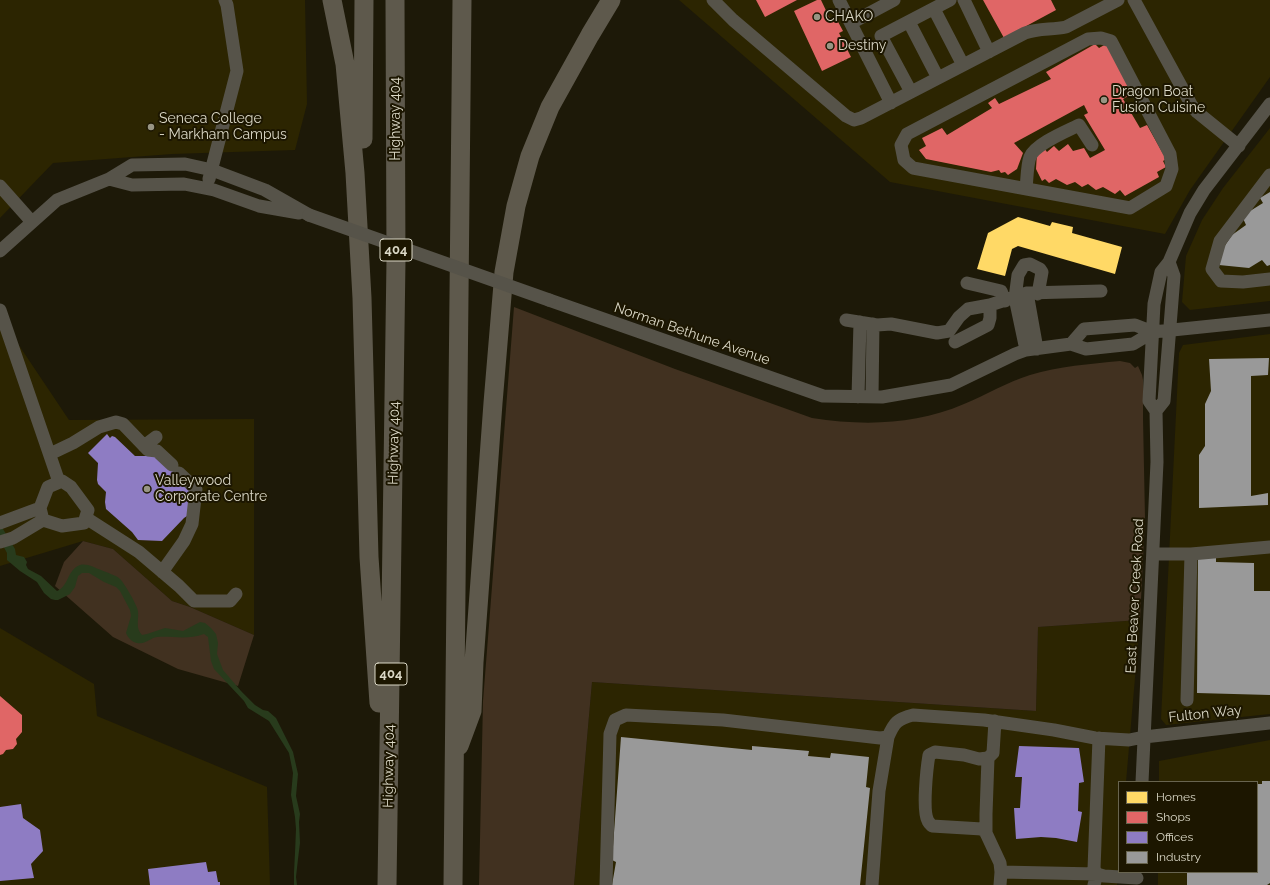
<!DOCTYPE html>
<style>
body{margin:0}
#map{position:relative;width:1270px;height:885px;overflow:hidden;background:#1d1908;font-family:Raleway,sans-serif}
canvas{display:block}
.legend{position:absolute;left:1118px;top:781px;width:140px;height:92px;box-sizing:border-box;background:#1c1600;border:1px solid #68644f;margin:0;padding:5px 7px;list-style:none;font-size:12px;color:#dbd8c6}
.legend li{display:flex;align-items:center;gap:8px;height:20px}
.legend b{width:20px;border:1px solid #68644f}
</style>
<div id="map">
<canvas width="1270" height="885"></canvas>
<ul class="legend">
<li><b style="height:11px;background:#ffd966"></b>Homes</li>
<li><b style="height:11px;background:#e06666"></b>Shops</li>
<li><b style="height:11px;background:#8e7cc3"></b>Offices</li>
<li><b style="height:11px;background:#999"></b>Industry</li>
</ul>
</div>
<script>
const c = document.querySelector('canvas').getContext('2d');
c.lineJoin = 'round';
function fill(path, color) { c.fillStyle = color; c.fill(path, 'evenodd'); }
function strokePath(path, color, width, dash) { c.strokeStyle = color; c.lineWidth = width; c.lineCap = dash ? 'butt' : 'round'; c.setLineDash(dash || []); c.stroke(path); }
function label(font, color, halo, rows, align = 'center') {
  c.font = font + ' Raleway,sans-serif'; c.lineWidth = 4; c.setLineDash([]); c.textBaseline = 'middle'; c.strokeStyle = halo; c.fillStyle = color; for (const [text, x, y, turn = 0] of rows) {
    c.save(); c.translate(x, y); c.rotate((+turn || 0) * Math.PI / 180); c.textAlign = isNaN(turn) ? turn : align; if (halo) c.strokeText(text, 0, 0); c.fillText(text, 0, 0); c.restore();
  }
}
fill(new Path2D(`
 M0,0H305L307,104L295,150L172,154L53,163L0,218Z
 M679,0H1270V77L1190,190L1165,234L890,182Z
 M1270,128V301L1190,310L1182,302L1186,256L1202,220L1223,188Z
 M0,317L69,420L254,419V635L190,607L172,601L113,549L83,541L0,566Z
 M1270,334V714L1166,725L1161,719L1179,353L1183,345Z
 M1140,620L1126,782H1119V865L1117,885H574L592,682L1036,711L1038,627Z
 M0,628L94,684L97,716L267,787L270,885H0Z
 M1270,740V885H1158V872H1257V782H1159V761Z`), '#2c2501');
fill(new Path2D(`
 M514,307L675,369L812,418C864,426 915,425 964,404C986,395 1007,382 1030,375C1059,366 1090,364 1120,361L1130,363L1135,368L1138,366L1142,375L1143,380V418L1145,518L1140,620L1038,627L1036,711L592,682L574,885H479L483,701Z
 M83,541L113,549L172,601L190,607L254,635L238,686L178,669L113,637L55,586L64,562Z`), '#413120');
fill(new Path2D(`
 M0,524L15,549L16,555L24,557L27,562L26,565L28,569L41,576L57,591C69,586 67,570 80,565C87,563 95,568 101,570C107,573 116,575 120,579C125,584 137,605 138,611C139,620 135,628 142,635L147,634L165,628L183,631L200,622L205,623L211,628L216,634L218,643L217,654L223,670L241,691L255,705L263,710L268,711L276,718L293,752L298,774L296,796L300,814L299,822L300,843L298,859L296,877L297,885H294V872L295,853L296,829L295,817L291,795L293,773L289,753L269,721L248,708L244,701L214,669L211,661L208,637L204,634C187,640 174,636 157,637C150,638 145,645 137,643C132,642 128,638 126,633L131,616L130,610L120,591L116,587L104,582L89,573H82L78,576L75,587L70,594L58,600H55L51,599L44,593L37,582L20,571L7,560V553L0,540Z`), '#283b1c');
fill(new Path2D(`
 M1018,217L1050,226L1052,222L1073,227L1072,233L1122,247L1115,274L1018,246L1012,249L1005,276L977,269L988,233Z`), '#ffd966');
fill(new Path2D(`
 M756,0H797L765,17Z
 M817,0H821L831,21L836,18L843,31L839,33L851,57L822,71L794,11Z
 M983,0H1051L1056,10L1004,38Z
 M1108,43L1132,94L1123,99L1140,128L1147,125L1166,159L1163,161L1166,167L1157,172L1159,177L1125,196L1120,190L1115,194L1103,187L1096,190L1088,184L1082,187L1075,182L1067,185L1056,179L1049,183L1045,179L1042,181L1036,169L1037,153L1044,148L1047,152L1054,146L1059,151L1068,144L1073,151L1084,148L1090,158L1105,150L1084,115L1088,113L1084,105L1014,143L1023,153L1017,169L1008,175L1005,172L1001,173L999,170L991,172L926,159L919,150L926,146L922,138L942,128L947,135L992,108L988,103L995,98L999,104L1051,79L1046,72L1095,44L1099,48Z
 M0,696L22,715V732L16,739L17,744L13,749L6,750L3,754L0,755Z`), '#e06666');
fill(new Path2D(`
 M107,434L110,438L112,436L115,437L135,456H159L191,486L190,514L184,518L162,541L138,540L132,532L106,509L105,502L106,492L98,484L97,480L98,463L88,453Z
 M1019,746L1079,748L1084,782L1079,783L1078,811L1082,812L1077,842L1056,838L1041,837L1016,839L1014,808H1020L1022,777H1015Z
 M21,804L23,818L40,830L43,851L31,864L34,878L0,881V807Z
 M206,862L208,872L216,871L218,882H220V885H150L148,869Z`), '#8e7cc3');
fill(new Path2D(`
 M1270,192V265L1267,266L1262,260L1249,268L1219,265L1222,250L1232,235L1246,225L1242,216L1263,203L1260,198Z
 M1269,358L1268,375L1251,376V496L1268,493V505L1199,508V455L1205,446V404L1211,391L1209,359Z
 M1198,558H1216V562L1254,563V591H1270V695L1197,693Z
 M621,737L752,750V746L809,751L808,756L830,758L831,753L869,757L866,787L870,788L860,885H612L616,862L612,860Z
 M1262,781H1270V883L1267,885H1187V872H1257V784H1262Z`), '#999');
strokePath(new Path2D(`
 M713,0L733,20L846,116L854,120L861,118L1025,33C1038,28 1052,30 1066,27L1118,0
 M839,0L891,103
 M964,0L989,52
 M1134,0L1192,106L1197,112L1239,146
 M934,9L963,65
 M909,22L938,78
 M851,23L894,0
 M1101,38L1111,41L1170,154L1172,169L1166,186L1130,208L913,168L904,160L901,145L907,134L1088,39Z
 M911,92L881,36L950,0
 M1270,175L1220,241L1212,269L1221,281L1243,282L1270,279
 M109,179L132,185L184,184L214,190L259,206L299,213
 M209,179L237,71L227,5L225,0
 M0,186L32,222
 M1026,189C1027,180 1027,165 1030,157C1035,144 1067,131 1079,125L1092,145
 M0,251L57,200L109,179L132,165L185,164L212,170L265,190L309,215
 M967,283L1001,291L1005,301
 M1027,293L1037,349
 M549,300L823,396L882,397L951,385L1015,354L1026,350L1071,344L1086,349L1133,344L1153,332
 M0,310L59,482
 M846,320L877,325L891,324L937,333L949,331L959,317L968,309L990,305L1027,293L1101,291
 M955,342L988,325L990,318V305
 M1071,344L1084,329L1135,325L1153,332L1270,320
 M1026,350L1015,298L1018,275L1024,265L1030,264L1040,269L1042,272L1038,294
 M858,397L860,322
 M872,397L873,324
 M1156,411L1164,401L1174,276L1169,262
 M144,446L156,437
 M50,454L73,443L99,427L116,422L123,424L148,450L157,451L172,465
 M86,518L139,552L179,586L194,601H230L236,594
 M0,523L40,508
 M0,542L13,538L43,520L62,526L84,523L88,510L71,487L62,481L48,487L40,508L43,520
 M1153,554H1191L1187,700
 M1191,554L1270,547
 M162,572L184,541L192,524L196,489L179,473
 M995,721L993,753L988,758L979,759L964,755L935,752L929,755C927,767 922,811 928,821C929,823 931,825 932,826L982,829L986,833L1000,863L1001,872L1000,885
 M1099,738L1094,869L1097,874L1104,876L1137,878
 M1142,782L1157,462L1156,411L1149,401L1154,304L1161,272L1169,262L1190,213L1204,190L1270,104
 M986,833V814L988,758
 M1001,872L1097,874L1094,885
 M606,885L610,734L615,720L626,715L723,720L880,738L888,737C894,723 897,719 913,715L984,720L1054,730L1095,738L1129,740L1144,737L1270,723
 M872,885L879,791L888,737`), '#565349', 13);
strokePath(new Path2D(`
 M332,0L345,64L355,173L362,298L369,557L379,703
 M363,139L364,0
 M459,746L472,711L474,662L493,403L504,272L516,206L530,156L550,107L590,35L611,0
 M387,885L396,260L395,0
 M453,885L462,0`), '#5e594c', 19);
strokePath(new Path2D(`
 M309,215L549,300`), '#565349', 13);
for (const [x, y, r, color] of [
 [817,17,4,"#989584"],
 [830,46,4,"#989584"],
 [1104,100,4,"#989584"],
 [151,127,4,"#989584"],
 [147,489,4,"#989584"]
]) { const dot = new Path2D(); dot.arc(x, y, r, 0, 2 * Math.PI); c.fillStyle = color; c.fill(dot); strokePath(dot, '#1c1600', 1.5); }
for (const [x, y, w] of [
 [396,250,32],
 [391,674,32]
]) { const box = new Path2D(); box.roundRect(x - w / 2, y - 11, w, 22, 3); c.fillStyle = '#1c1600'; c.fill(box); strokePath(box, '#dbd8c6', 1); }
label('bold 13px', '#dbd8c6', null, [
 ["404",396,250],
 ["404",391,674]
]);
label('14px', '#dbd8c6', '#1c1600', [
 ["CHAKO",825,17],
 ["Destiny",838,46],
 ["Dragon Boat",1112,92],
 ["Fusion Cuisine",1112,108],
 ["Seneca College",159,119],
 ["- Markham Campus",159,135],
 ["Valleywood",155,481],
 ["Corporate Centre",155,497]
], 'left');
label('14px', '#dbd8c6', '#1c1600', [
 ["Highway 404",396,119,-90],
 ["Norman Bethune Avenue",692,334,19],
 ["Highway 404",394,443,-89],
 ["East Beaver Creek Road",1135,596,-87],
 ["Fulton Way",1205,714,-6],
 ["Highway 404",389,766,-89]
]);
</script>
